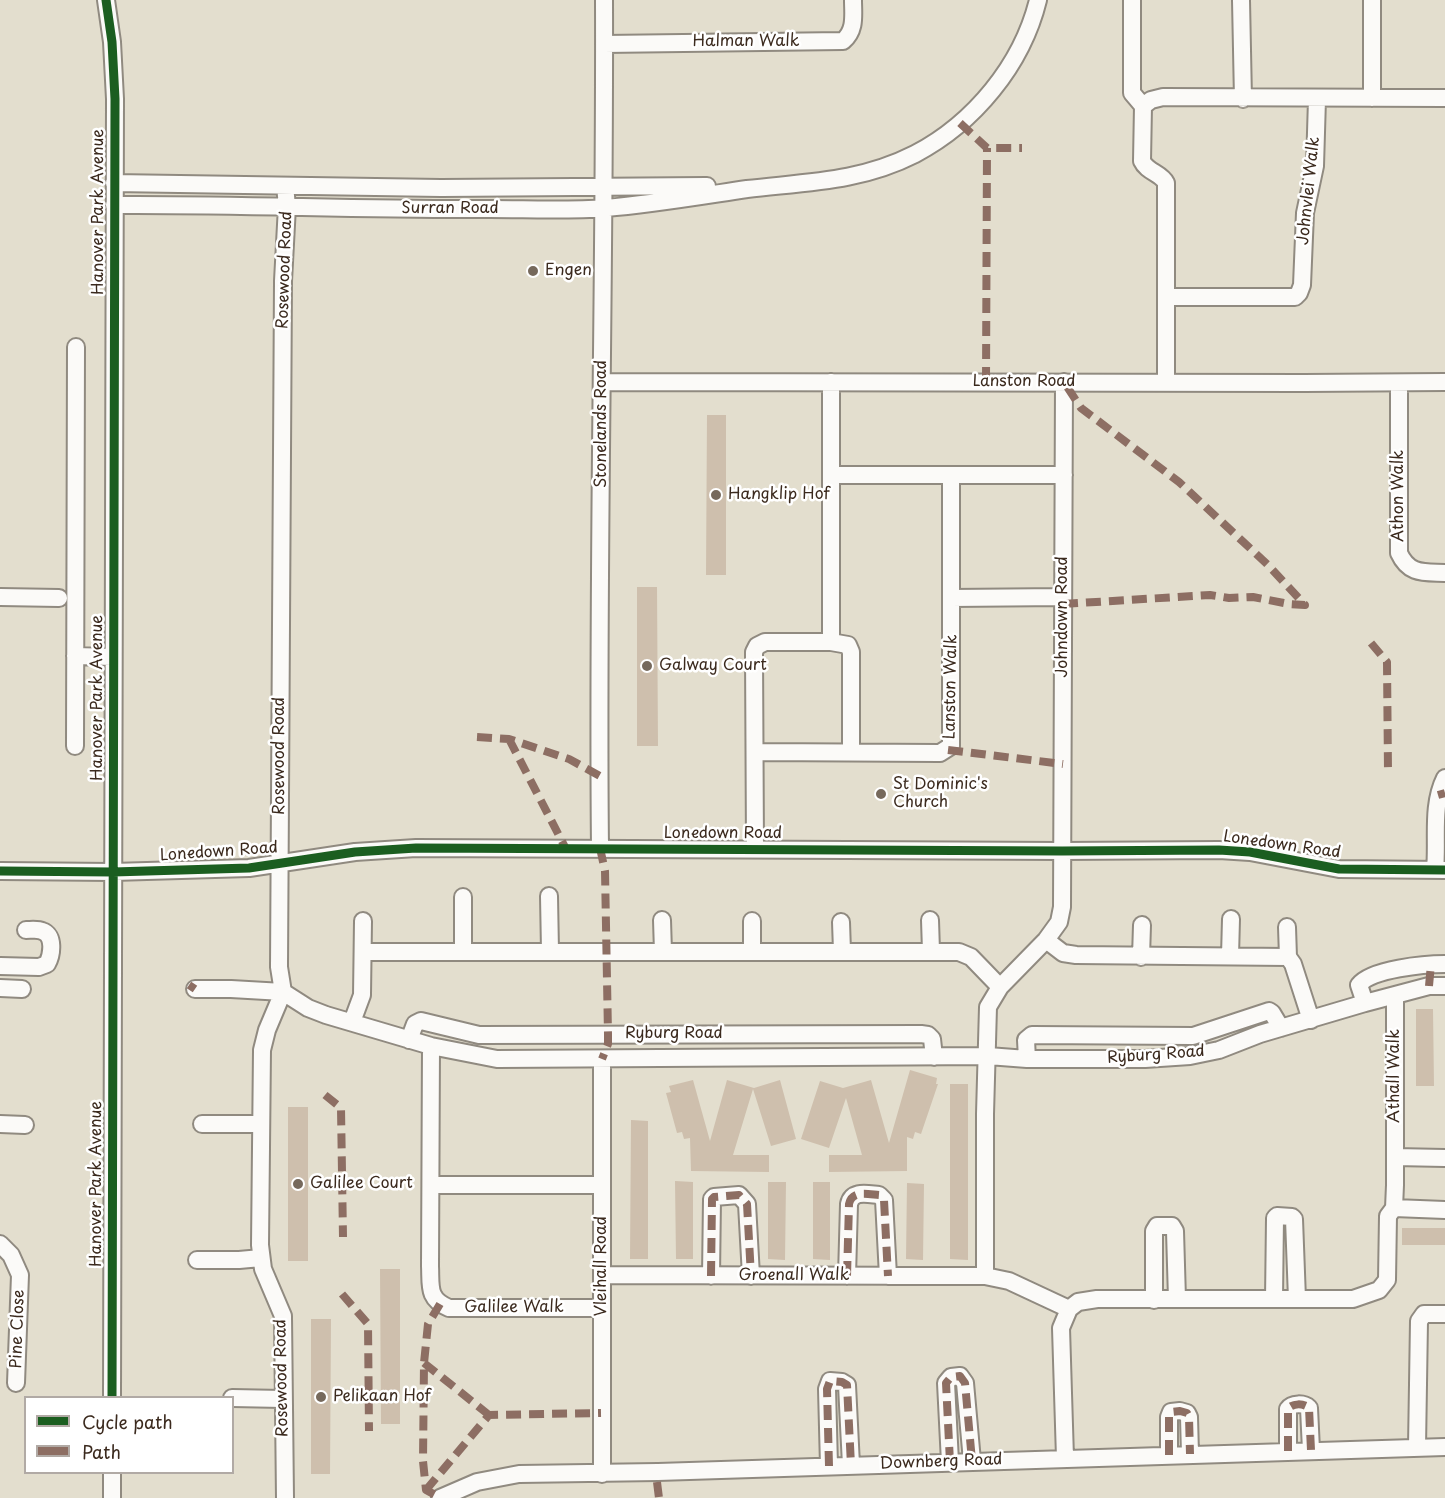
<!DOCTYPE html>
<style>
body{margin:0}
#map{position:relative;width:1445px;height:1498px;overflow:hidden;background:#e3dece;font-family:"Playpen Sans",sans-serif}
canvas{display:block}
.legend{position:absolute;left:24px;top:1396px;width:210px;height:78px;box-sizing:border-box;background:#fff;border:2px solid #b1aaa5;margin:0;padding:8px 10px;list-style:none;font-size:18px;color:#3b2a1e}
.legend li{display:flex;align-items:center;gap:12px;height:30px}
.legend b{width:30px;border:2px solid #b1aaa5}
</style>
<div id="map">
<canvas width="1445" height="1498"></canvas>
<ul class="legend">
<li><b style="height:8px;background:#1b5e20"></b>Cycle path</li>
<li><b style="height:8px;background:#8d6e63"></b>Path</li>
</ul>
</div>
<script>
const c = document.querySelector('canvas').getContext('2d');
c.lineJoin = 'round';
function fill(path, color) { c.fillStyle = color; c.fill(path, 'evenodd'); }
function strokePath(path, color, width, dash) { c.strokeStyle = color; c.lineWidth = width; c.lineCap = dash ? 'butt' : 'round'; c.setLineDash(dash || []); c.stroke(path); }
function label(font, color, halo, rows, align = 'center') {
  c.font = font + ' "Playpen Sans",sans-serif'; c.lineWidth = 5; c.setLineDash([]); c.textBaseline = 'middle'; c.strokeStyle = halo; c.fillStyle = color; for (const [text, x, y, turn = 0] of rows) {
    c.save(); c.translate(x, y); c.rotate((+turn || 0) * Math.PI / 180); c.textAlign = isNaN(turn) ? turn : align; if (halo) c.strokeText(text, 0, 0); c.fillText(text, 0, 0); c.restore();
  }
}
fill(new Path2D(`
 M707,415H726V575H706Z
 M637,587H657L658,746H637Z
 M1416,1009H1433L1434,1086H1416Z
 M910,1070L937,1078L936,1084H938L921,1134L915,1132L913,1139L907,1137V1171L829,1172V1155H862L846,1098L829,1148L801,1139L820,1081L843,1088L871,1080L889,1143Z
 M693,1080L710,1141L727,1080L754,1088L780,1080L796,1139L771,1146L753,1089L733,1155H769V1172L691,1171L690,1138L684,1139L682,1132L677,1133L666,1093L671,1092L669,1086Z
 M950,1084H968V1260L950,1259Z
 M288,1107H308V1261H288Z
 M631,1120L648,1121V1259H630Z
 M675,1181L693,1182V1259H676Z
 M768,1182H786L785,1260L768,1259Z
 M813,1182H830V1260L813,1259Z
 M907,1183L924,1184L923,1260L906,1259Z
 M1402,1228H1445V1245H1402Z
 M380,1269H400V1424H381Z
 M311,1319H331L330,1474H311Z`), '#cebfad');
const minor = new Path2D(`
 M106,0L112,42L115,99L112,1398
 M1132,0V93L1143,106L1151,100L1163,97L1445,98
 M1241,0L1243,99
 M604,44L843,41C856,30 853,15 853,0
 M1372,98V0
 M1143,106L1142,161C1147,172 1161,173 1166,183V383
 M114,183L441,188L707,186
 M114,205C239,204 365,210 490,209C528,209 568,211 606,208C653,204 700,196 747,189C807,182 860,182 915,154C974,123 1022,65 1038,0
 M1167,297H1295L1299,293L1302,285L1305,213L1315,166L1317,99
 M602,382L1304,383L1445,382
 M831,382V642
 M1399,383V553C1409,575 1424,572 1445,573
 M831,475H1064
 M0,597L59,598
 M951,598L1063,597
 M75,656L113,657
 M75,746L76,347
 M756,752L940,753L951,746V475
 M600,848C597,566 605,283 604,0
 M755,849L754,652L757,646L765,642H831L848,645L851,652V752
 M1435,870C1438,840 1431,806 1445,778
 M0,871L113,872L249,868L355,852L416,848L1062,851L1219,850L1250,852L1339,869L1445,870
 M549,896L550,951
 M463,897V952
 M662,920L663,952
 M930,920L931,951
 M752,921V951
 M841,922L842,951
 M1287,927L1288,957L1293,964L1311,1020
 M1046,940L1063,953L1076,955L1288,957
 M363,952H959L971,957L1000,987
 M1230,956L1231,919
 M1141,957L1142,925
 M0,966L39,967L47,964C52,955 55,935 42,931C38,929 31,930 26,930
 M0,988L22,989
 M195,989H231L283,992L308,1008L326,1015L431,1046L497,1059L988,1056L1027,1059H1145L1190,1056L1219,1050L1260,1034L1365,1003L1429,986H1445
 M1365,1003L1359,985C1371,969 1425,964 1445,964
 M352,1022L362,995L363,921
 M409,1040L415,1024L421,1021L479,1035L921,1034L928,1035L932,1039L934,1057
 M431,1046L430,1266C431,1286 427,1299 449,1308H602
 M1027,1059L1026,1040L1032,1035L1193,1036L1269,1011L1272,1013L1281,1028
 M0,1124L25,1125
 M202,1124H261
 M1395,1157L1445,1158
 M431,1185H602
 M1394,1208L1445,1210
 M0,1244L11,1255L20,1275L16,1383
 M197,1260H239L261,1258
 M602,1275L985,1276L1009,1281L1069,1309L1061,1328L1065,1458
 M711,1276L712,1199L714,1197L739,1195L747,1204L751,1276
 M847,1276L849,1204C852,1190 867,1194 879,1195L884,1200L888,1276
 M985,1276V1114L988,1007L1000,987L1046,940L1059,922L1062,907L1064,382
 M1274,1299L1275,1218L1277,1216L1292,1217L1294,1219L1297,1299
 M1154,1300V1231L1157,1226H1172L1175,1231L1177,1299
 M1069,1309L1078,1302L1097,1299H1353L1379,1290L1387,1280L1388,1216L1394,1208L1395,1185V995
 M232,1398L283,1399
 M1417,1447L1419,1321L1424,1314H1445
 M1288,1451V1409C1292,1403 1304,1403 1309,1408L1311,1450
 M1169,1455V1417L1171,1412L1180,1411L1187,1413L1189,1417L1190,1454
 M950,1462L946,1383L951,1377L960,1376L965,1383L972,1461
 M829,1466L827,1389L830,1381L842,1382L847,1385L851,1465
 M602,1474V1059
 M112,1498V1472
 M285,1498L283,1316L263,1269L260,1245L262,1050L267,1030L283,992L279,967L283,281L287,206L285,186
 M440,1498L477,1482L519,1474L658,1472L1445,1447`);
strokePath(minor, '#908a80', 20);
strokePath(minor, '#fbfaf8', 16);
strokePath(new Path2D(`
 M960,123L987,148H1022
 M986,382L987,148
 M1063,604L1210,595L1229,598L1253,597L1289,604L1305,605L1268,565L1179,482L1081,408L1064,382
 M1371,643L1387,662L1388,771
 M477,737L509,739L569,759L600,776
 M509,739L566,849
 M948,750L1063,764
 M1438,795L1445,793
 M600,848L605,871L608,1034V1044L602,1059
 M189,985L195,989
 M1429,986L1431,964
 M325,1095L341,1108L343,1237
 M711,1276L712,1199L714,1197L739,1195L747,1204L751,1276
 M847,1276L849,1204C852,1190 867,1194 879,1195L884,1200L888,1276
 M342,1294L368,1324L369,1431
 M440,1304L428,1324L424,1363L423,1461L426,1490L441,1498
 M424,1363L489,1415
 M1288,1451V1409C1292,1403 1304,1403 1309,1408L1311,1450
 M1169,1455V1417L1171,1412L1180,1411L1187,1413L1189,1417L1190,1454
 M950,1462L946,1383L951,1377L960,1376L965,1383L972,1461
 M829,1466L827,1389L830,1381L842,1382L847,1385L851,1465
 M657,1482L659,1498
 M426,1490L489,1415L601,1413`), '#8d6e63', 8, [15, 8]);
strokePath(new Path2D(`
 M106,0L112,42L115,99L112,1398
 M0,871L113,872L249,868L355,852L416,848L1062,851L1219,850L1250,852L1339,869L1445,870`), '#1b5e20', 9);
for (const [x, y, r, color] of [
 [533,271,6,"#76695c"],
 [716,495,6,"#76695c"],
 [647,666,6,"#76695c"],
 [881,794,6,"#76695c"],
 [298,1184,6,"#76695c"],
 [321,1397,6,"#76695c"]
]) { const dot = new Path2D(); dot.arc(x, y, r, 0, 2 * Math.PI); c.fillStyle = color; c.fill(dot); strokePath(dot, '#fff', 2); }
label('16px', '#3b2a1e', '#fff', [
 ["Halman Walk",746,42],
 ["Johnvlei Walk",1309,191,-84],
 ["Surran Road",450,209],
 ["Hanover Park Avenue",99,212,-90],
 ["Rosewood Road",285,270,-88],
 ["Lanston Road",1024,382],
 ["Stonelands Road",602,424,-90],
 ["Athon Walk",1399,496,-90],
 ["Johndown Road",1063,617,-90],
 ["Lanston Walk",951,687,-89],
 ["Hanover Park Avenue",98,698,-90],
 ["Rosewood Road",280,756,-90],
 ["Lonedown Road",723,834],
 ["Lonedown Road",1282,845,8],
 ["Lonedown Road",219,852,-4],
 ["Ryburg Road",674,1034],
 ["Ryburg Road",1156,1055,-4],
 ["Athall Walk",1395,1076,-90],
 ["Hanover Park Avenue",97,1184,-90],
 ["Vleihall Road",602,1266,-90],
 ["Groenall Walk",794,1276],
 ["Galilee Walk",514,1308],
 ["Pine Close",18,1329,-88],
 ["Rosewood Road",282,1378,-91],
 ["Downberg Road",941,1462,-2]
]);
label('16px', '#3b2a1e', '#fff', [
 ["Engen",545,271],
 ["Hangklip Hof",728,495],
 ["Galway Court",659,666],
 ["St Dominic's",893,785],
 ["Church",893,803],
 ["Galilee Court",310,1184],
 ["Pelikaan Hof",333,1397]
], 'left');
</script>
